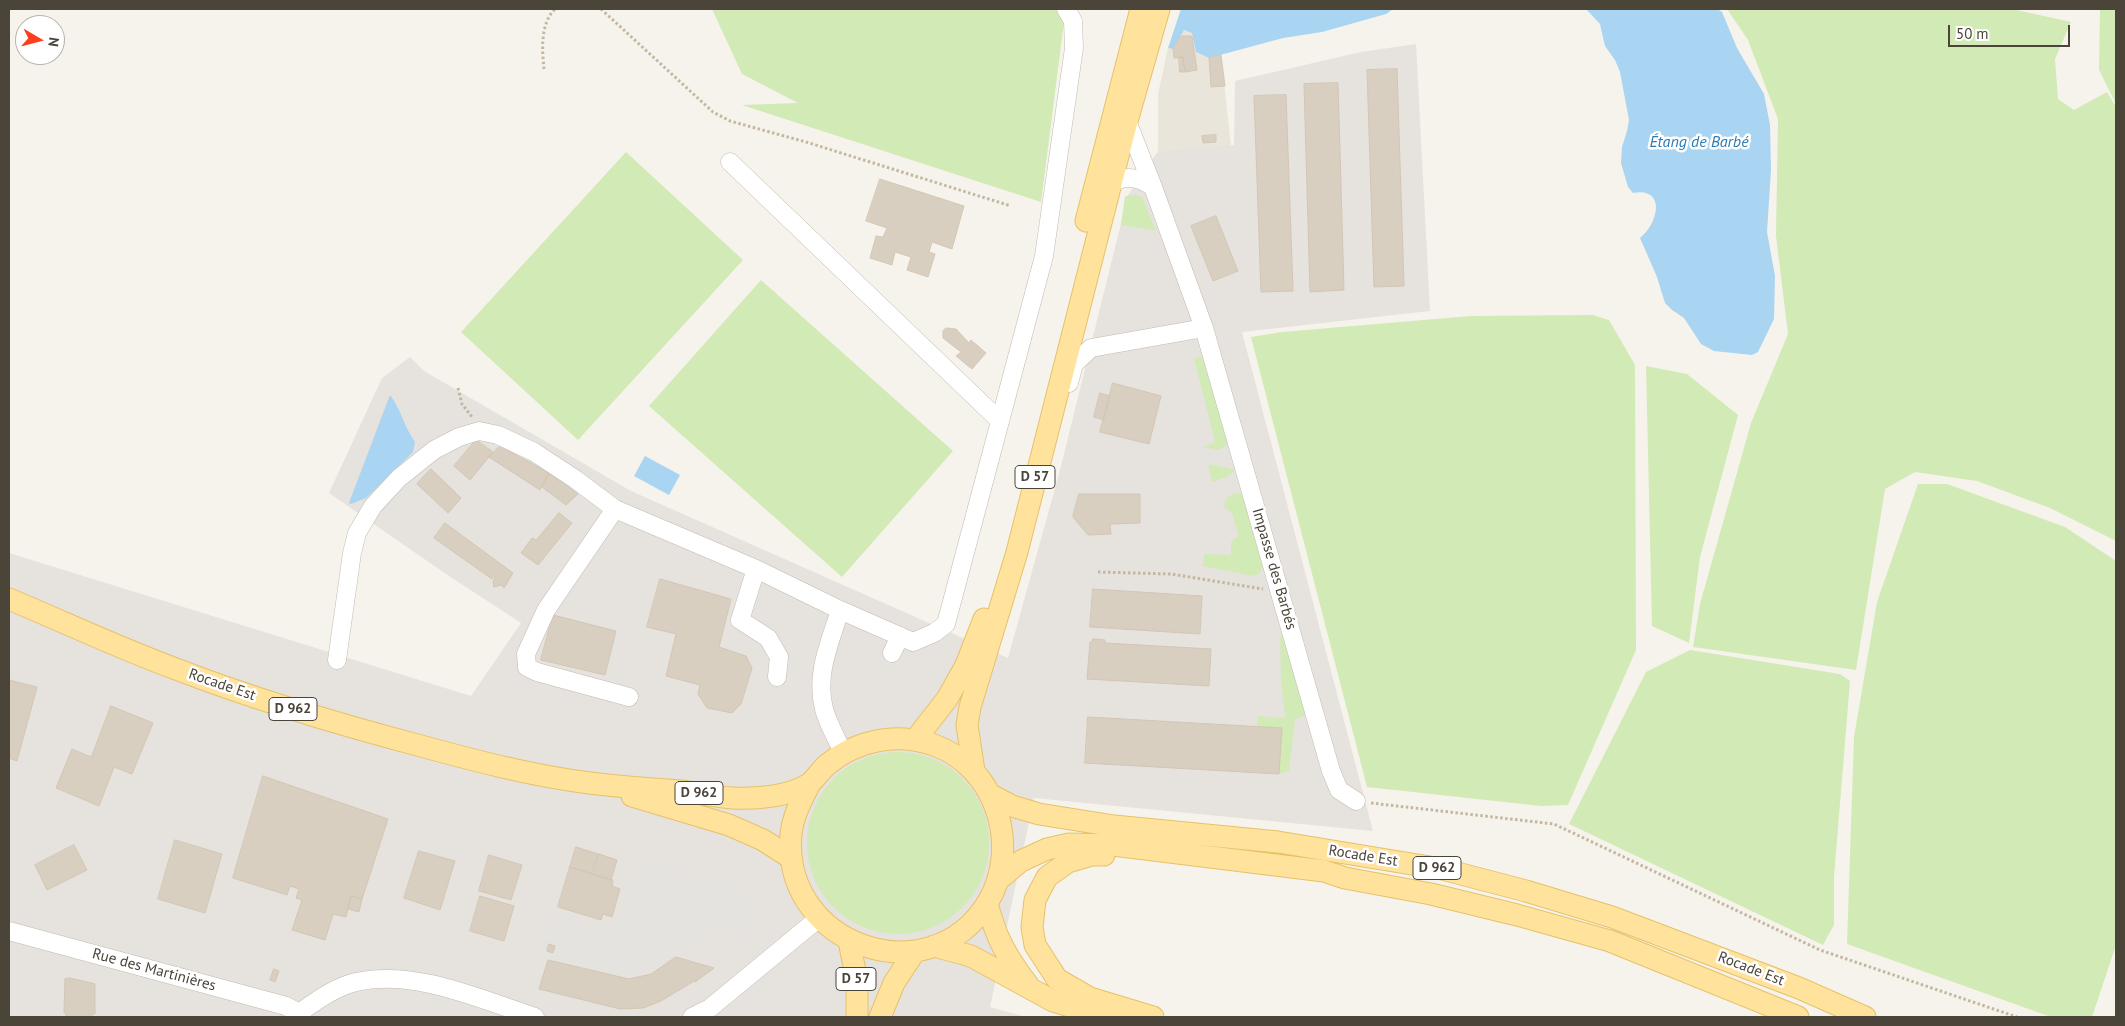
<!DOCTYPE html>
<meta charset="utf-8">
<style>
body{margin:0}
#map{position:relative;width:2125px;height:1026px;overflow:hidden;background:#f6f3ec;font-family:"PT Sans",sans-serif}
canvas{display:block}
.frame{position:absolute;inset:0;border:10px solid #4b4439;pointer-events:none}
.north{position:absolute;left:15px;top:15px;width:50px;height:50px;box-sizing:border-box;background:#fff;border:1px solid #b7b4b0;border-radius:50%;rotate:98deg;font-size:14px;font-weight:700;line-height:20px;text-align:center;color:#4b4439}
.north::after{content:'';display:block;margin:auto;width:18px;height:22px;background:#fc3f1d;clip-path:polygon(50% 0,100% 100%,50% 72%,0 100%)}
.scale{position:absolute;left:1948px;top:25px;width:122px;height:22px;box-sizing:border-box;border:2px solid #4b4439;border-top:0;padding-left:6px;font-size:15px;line-height:18px;white-space:nowrap;color:#4b4439;-webkit-text-stroke:4px #fff;paint-order:stroke}
</style>
<div id="map">
<canvas width="2125" height="1026"></canvas>
<div class="frame"></div>
<div class="north">N</div>
<div class="scale">50 m</div>
</div>
<script>
const c = document.querySelector('canvas').getContext('2d');
c.lineJoin = 'round';
function fill(path, color) { c.fillStyle = color; c.fill(path, 'evenodd'); }
function strokePath(path, color, width, dash) { c.strokeStyle = color; c.lineWidth = width; c.lineCap = dash ? 'butt' : 'round'; c.setLineDash(dash || []); c.stroke(path); }
function label(font, color, halo, rows, align = 'center') {
  c.font = font + ' "PT Sans",sans-serif'; c.lineWidth = 5; c.setLineDash([]); c.textBaseline = 'middle'; c.strokeStyle = halo; c.fillStyle = color; for (const [text, x, y, turn = 0] of rows) {
    c.save(); c.translate(x, y); c.rotate((+turn || 0) * Math.PI / 180); c.textAlign = isNaN(turn) ? turn : align; if (halo) c.strokeText(text, 0, 0); c.fillText(text, 0, 0); c.restore();
  }
}
fill(new Path2D(`
 M1184,30L1192,32L1196,52L1209,58L1221,55L1231,146L1158,151V94L1168,48L1173,49Z`), '#eae5da');
fill(new Path2D(`
 M1416,44L1430,311L1242,332L1373,831L1034,798L990,1007L1026,1017H9V553L471,696L521,623L446,574L329,493L382,378L410,357L424,371L631,491L1008,658L1059,474L1128,195L1158,151L1234,145L1235,81L1361,52Z`), '#e6e2dd');
fill(new Path2D(`
 M712,9H1056L1060,11L1064,22L1041,202L742,105L798,103L742,74Z
 M1727,9H2012L2071,22L2055,59L2058,99L2074,110L2107,92L2116,107V541L2050,508L1977,481L1915,472L1885,489L1856,670L1693,647L1700,604L1751,423L1788,334L1776,236L1778,119L1748,40Z
 M2100,9H2116V104L2099,70Z
 M626,152L743,260L578,440L461,332Z
 M1135,195L1142,197L1156,231L1121,225L1125,196Z
 M761,280L953,451L842,577L649,406Z
 M1593,315L1609,320L1635,365L1636,650L1568,805L1541,806L1367,787L1251,337L1282,332L1471,316Z
 M1204,356L1229,439L1225,446L1218,450L1203,447L1215,442L1194,358Z
 M1646,366L1687,374L1738,415L1700,557L1689,643L1652,626Z
 M1210,464L1235,470L1227,477L1212,482L1208,466Z
 M1918,484H1947L2065,527L2116,561V945L2092,1017H2051L1847,944L1854,737L1877,602Z
 M1237,493L1244,495L1263,566L1260,573L1254,576L1203,566L1204,554L1231,555V542L1238,536V533L1232,513L1224,507L1225,502L1229,496Z
 M1283,636L1287,639L1306,715L1295,719L1289,771L1279,774L1282,728L1257,727L1258,716L1285,718L1281,680L1280,638Z
 M1690,650L1840,674L1850,681L1834,877V925L1823,945L1569,824L1646,672Z
 M807 843a91 91 0 1 1 182 0a91 91 0 1 1-182 0Z`), '#d2eab5');
fill(new Path2D(`
 M639,863L753,897L744,935L715,926L671,958L654,968L640,973H618L601,970L542,955L554,916L616,934Z`), '#e5e3e0');
fill(new Path2D(`
 M1181,9H1393L1386,14L1322,32L1283,38L1209,58L1196,52L1192,33L1184,30L1173,49L1168,48Z
 M1586,9H1717L1722,12L1737,48L1764,94L1770,125L1771,170L1767,232L1775,276L1774,319L1758,352L1752,355L1714,351L1701,344L1684,318L1672,310L1665,303L1657,277L1640,238C1659,223 1666,187 1633,193L1628,187L1621,163L1622,147L1627,131L1629,120L1620,72L1615,60L1605,46L1600,24Z
 M390,395C401,409 404,427 415,442L413,452L366,498L351,504L349,503Z
 M645,456L680,475L669,495L634,476Z`), '#a9d4f2');
const building = new Path2D(`
 M1181,36H1192L1197,70L1185,72L1183,57L1174,58L1173,49Z
 M1221,55L1225,86L1211,87L1209,58Z
 M1179,57H1183L1185,72H1180Z
 M1397,69L1404,286L1374,287L1367,70Z
 M1338,83L1344,290L1310,292L1304,84Z
 M1286,95L1293,291L1261,292L1254,96Z
 M1216,135V142L1203,143L1202,136Z
 M880,179L964,206L952,249L932,242L929,252L935,254L928,277L907,270L911,257L895,252L892,265L870,258L876,236L883,237L887,228L866,221Z
 M1216,216L1238,271L1213,281L1191,226Z
 M946,328L956,329L969,343L971,340L986,353L972,369L956,356L961,352L943,338V331Z
 M1113,383L1161,396L1149,444L1100,432Z
 M1100,393L1110,396L1104,420L1094,417Z
 M476,440L493,452L470,480L454,466Z
 M500,446L549,473L540,490L489,457Z
 M431,469L461,498L448,513L417,484Z
 M549,473L578,494L566,505L542,487Z
 M1079,494H1140V523L1110,524L1111,534L1088,535L1073,517Z
 M559,513L572,523L538,565L521,553L532,538L536,540Z
 M445,523L513,573L504,588L501,585L494,587L493,582L495,577L493,576L492,579L434,538Z
 M660,579L731,599L719,647L746,656L752,668L741,704L732,713L707,708L698,694L700,685L666,676L676,634L647,627Z
 M1093,589L1202,596L1200,634L1090,627Z
 M553,615L616,631L605,675L541,660Z
 M1093,639L1105,640V643L1211,649L1209,686L1087,679L1090,642H1092Z
 M9,680L37,687L17,761L9,758Z
 M111,706L153,723L132,774L114,767L99,806L56,788L72,749L91,757Z
 M1088,717L1282,728L1279,774L1085,763Z
 M263,776L388,819L362,899L351,896L346,917L333,914L325,940L292,930L302,900L296,898L299,889L290,886L287,895L233,878Z
 M175,840L222,854L205,913L158,899Z
 M74,845L87,870L47,890L35,865Z
 M576,847L598,854L592,874L570,867Z
 M419,851L455,861L440,910L404,898Z
 M599,854L617,860L611,880L594,875Z
 M489,855L522,865L511,900L479,891Z
 M570,867L613,880L612,886L620,889L612,917L603,914L601,920L558,907Z
 M351,896L362,899L359,912L348,909Z
 M480,896L514,906L504,941L470,931Z
 M549,944L555,946L553,953L547,951Z
 M676,957L714,968L695,982L694,981L661,1001L643,1008L620,1009L539,989L548,960L629,979L651,974Z
 M274,969L279,971L275,982L270,980Z
 M70,978L95,984V1014H92V1017H66V1013H64L65,979Z`);
fill(building, '#d8cfc1');
strokePath(building, '#d3c7b4', 1);
const minor = new Path2D(`
 M1127,121L1153,187L1204,328L1331,771L1339,790L1356,801
 M730,162L1000,421
 M1103,187C1122,176 1135,174 1153,187
 M1069,383L1074,364L1091,348L1204,328
 M615,509L546,610L526,654L527,667L537,672L629,697
 M756,569L740,620L768,638L779,657L777,677
 M840,610C830,643 815,674 824,709C828,724 837,739 843,753
 M892,653L900,636
 M337,660L352,553L357,533L373,506L399,478L434,450L459,437L479,431L498,435L534,452L575,479L615,509L756,569L840,610L913,642L934,633L946,624L1044,256L1074,48L1073,21L1066,9
 M9,931L286,1006L299,1013
 M295,1017L299,1013C316,1001 335,987 356,982C415,969 479,999 535,1017
 M692,1017L710,1008L819,918`);
const major = new Path2D(`
 M1086,221L1141,9
 M9,599C64,622 119,648 176,669C256,700 338,724 421,746C476,761 533,776 590,783C620,787 650,789 681,791C698,793 716,797 733,798C755,799 787,797 807,785C815,781 820,770 828,764C858,740 897,732 934,745C996,767 1021,846 988,902C930,997 781,946 791,834C793,816 801,801 809,785
 M915,740L947,699L966,665L984,619
 M974,771L967,725L970,707L1017,552L1127,121L1159,9
 M991,795L1012,806L1039,814L1114,826L1278,842L1442,869L1526,891L1612,917L1799,988L1865,1017
 M632,796L729,825L763,840L791,858
 M1104,855H1092L1068,862L1047,877L1035,900L1032,927L1035,945L1057,979L1090,998L1153,1017
 M998,880L1021,861L1047,849L1069,844L1113,845L1324,871L1345,878L1431,894L1517,915L1610,941L1798,1017
 M987,903C996,938 1006,956 1028,985
 M849,941L857,981V1017
 M934,946L971,956L1053,1001L1106,1017
 M880,1017L894,983L915,951`);
strokePath(minor, '#c2bbae', 19);
strokePath(major, '#e6c16a', 23);
strokePath(new Path2D(`
 M601,9L713,112L730,121L806,142L1011,206
 M544,69C542,50 540,24 555,9
 M458,388L462,404L472,417
 M1098,572L1171,574L1263,589
 M1371,803L1554,824L1820,950L2017,1017`), '#c4b79f', 3, [2.5, 2.5]);
strokePath(minor, '#fff', 18);
strokePath(major, '#ffe39c', 21);
for (const [x, y, w] of [
 [1035,477,40],
 [293,709,48],
 [699,793,48],
 [1437,868,48],
 [856,979,40]
]) { const box = new Path2D(); box.roundRect(x - w / 2, y - 11.5, w, 23, 4); c.fillStyle = '#fff'; c.fill(box); strokePath(box, '#4b4439', 1); }
label('bold 14px', '#4b4439', null, [
 ["D 57",1035,477],
 ["D 962",293,709],
 ["D 962",699,793],
 ["D 962",1437,868],
 ["D 57",856,979]
]);
label('15px', '#4b4439', '#fff', [
 ["Impasse des Barbés",1274,569,74],
 ["Rocade Est",222,685,19],
 ["Rocade Est",1363,856,9],
 ["Rocade Est",1751,969,21],
 ["Rue des Martinières",154,970,15]
]);
label('italic 16px', '#2e7ab2', '#fff', [
 ["Étang de Barbé",1699,142]
]);
</script>
